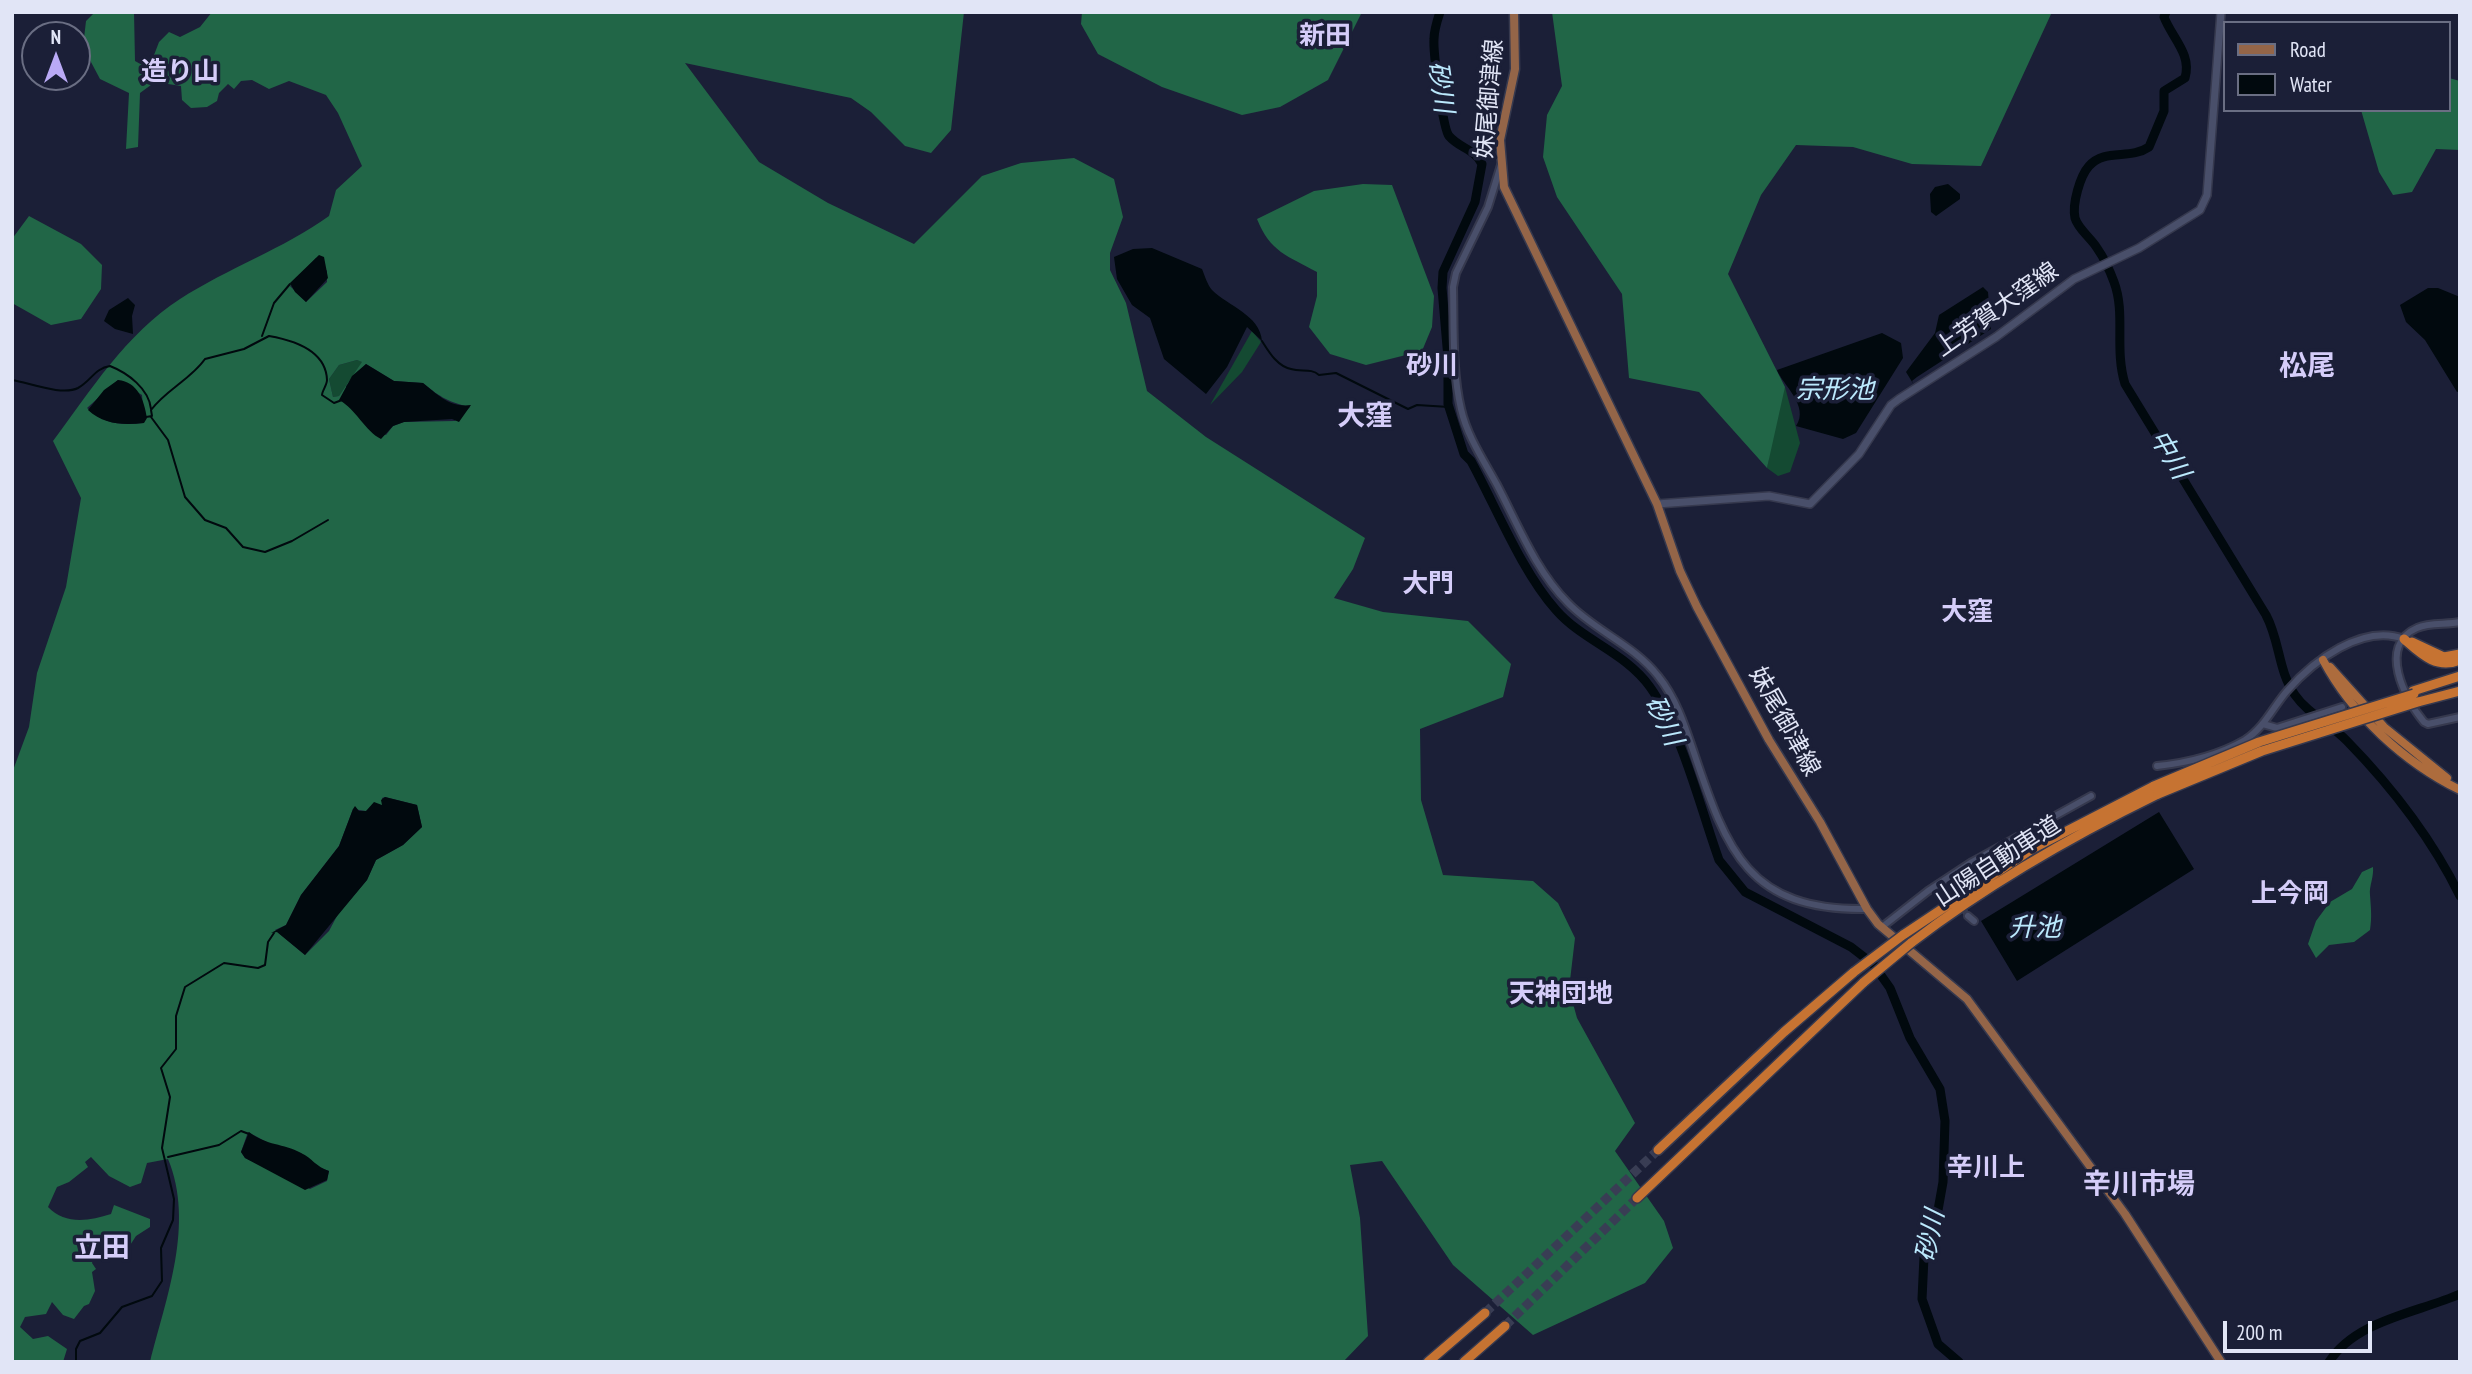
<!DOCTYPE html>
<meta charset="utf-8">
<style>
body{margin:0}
#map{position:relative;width:2472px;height:1374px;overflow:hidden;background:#1b1f37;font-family:"PT Sans Narrow",sans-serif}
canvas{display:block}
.frame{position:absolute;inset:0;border:14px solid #e1e5f6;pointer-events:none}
.legend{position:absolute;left:2223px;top:21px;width:228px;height:91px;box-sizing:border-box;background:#1b1f37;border:2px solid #6a6e83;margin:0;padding:9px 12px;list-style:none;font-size:21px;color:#e1e5f6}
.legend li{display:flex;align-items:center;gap:14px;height:35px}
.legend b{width:35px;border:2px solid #6a6e83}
.north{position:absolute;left:21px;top:21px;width:70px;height:70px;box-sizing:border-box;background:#1b1f37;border:2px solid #6a6e83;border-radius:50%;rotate:0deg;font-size:19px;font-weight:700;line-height:28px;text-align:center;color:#e1e5f6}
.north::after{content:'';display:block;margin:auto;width:24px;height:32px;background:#baaaf6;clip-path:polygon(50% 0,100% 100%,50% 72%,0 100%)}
.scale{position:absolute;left:2223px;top:1321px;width:149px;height:32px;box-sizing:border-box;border:4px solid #e1e5f6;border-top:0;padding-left:9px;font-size:21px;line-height:24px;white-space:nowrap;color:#e1e5f6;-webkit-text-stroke:5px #1b1f37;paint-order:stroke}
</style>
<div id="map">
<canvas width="2472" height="1374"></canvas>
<div class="frame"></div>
<ul class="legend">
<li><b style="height:9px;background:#946548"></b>Road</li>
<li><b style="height:19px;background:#01090e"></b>Water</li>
</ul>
<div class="north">N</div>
<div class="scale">200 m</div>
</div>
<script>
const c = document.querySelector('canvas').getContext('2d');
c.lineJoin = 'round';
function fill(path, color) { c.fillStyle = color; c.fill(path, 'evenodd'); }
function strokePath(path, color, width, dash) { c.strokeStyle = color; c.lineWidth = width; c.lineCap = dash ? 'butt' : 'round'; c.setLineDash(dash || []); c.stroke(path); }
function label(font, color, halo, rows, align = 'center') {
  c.font = font + ' "PT Sans Narrow","Noto Sans JP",sans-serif'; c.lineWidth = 7; c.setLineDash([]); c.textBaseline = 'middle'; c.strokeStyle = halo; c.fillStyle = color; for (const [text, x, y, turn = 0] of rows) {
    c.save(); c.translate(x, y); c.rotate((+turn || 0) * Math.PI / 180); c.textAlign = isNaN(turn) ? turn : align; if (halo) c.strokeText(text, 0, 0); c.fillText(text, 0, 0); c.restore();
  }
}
fill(new Path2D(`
 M1252,331L1261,342L1242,372L1210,405Z
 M357,360L363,362L339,396L333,397L329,379L339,365Z
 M1785,387L1800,443L1790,472L1778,476L1767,468L1769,458L1762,432Z`), '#144a32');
fill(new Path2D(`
 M95,12H134L135,61L144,66L151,63L159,42L169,32L180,37L200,27L212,12H964L951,130L931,153L905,146L871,112L851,98L685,63L759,162L828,203L914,244L982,176L1021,163L1074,158L1114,179L1123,217L1110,253V270L1126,303L1147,391L1206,437L1365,538L1353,569L1334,598L1383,612L1468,621L1511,664L1503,697L1420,729L1421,800L1443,875L1533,881L1558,903L1575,938L1569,989L1577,1018L1635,1123L1615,1151L1664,1221L1673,1248L1645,1283L1533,1335L1453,1265L1382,1161L1350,1165L1360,1218L1368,1336L1343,1362H150C166,1298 195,1224 168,1159L147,1163L141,1183L130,1187L109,1176L91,1157L85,1162L88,1167L69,1182L57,1187L48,1207C65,1225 89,1221 111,1214L114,1205L150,1219V1227L136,1236L125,1253L98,1240L92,1263L96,1269L92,1272L95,1291L89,1304L84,1306L74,1319L63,1315L52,1302L46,1314L25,1317L20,1327L33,1339L48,1336L67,1349L63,1362H12V773L29,727L37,673L66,587L81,498L53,441C91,390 126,334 180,299C228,268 283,249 329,216L336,190L362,166L338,113L326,95L289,81L269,89L252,80L241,81L234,89L228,84L219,93L217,101L207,107L191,108L182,100L181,86L155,82L140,93L138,147L126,149L129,93L100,79L83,47L86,21ZM316,258L327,271V282L306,302L290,286ZM357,360L362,362L339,396L333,397L329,379L339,365ZM366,364L394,381L423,383C441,398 449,402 470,407L455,421L404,422L393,426L386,435C364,428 349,409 346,386ZM118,380L142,395L144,423C120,425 106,425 87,408ZM385,797L417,805L422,827L403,845L376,860L367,880L338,914L329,931L305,955L275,930L286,925L301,895L339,846L353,809L366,811L382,805V798ZM248,1132L274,1146L301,1153L311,1164L329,1171L327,1181L310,1189L245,1158L241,1152Z
 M1082,12H1362L1328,80L1280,107L1242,115L1162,87L1098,54L1081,24Z
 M1552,12H2052L1981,166L1912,164L1853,147L1796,145L1761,195L1728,274L1785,387L1767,468L1699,392L1629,378L1622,294L1557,197L1543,157L1547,115L1562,86Z
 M2449,78L2460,81V150L2436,149L2412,192L2393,195L2379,172L2361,110H2449Z
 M1363,184L1392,185L1434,296L1432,327L1422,351L1366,365L1330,354L1309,327L1317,296V272C1288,256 1270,252 1257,219L1314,191Z
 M29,216L81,244L102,265L101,289L81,319L51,325L12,303V239Z
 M2373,867C2374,877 2369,886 2370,895C2371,909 2372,917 2370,930L2354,942L2329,945L2316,958L2308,944L2316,921L2330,902L2352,889L2362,872Z`), '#216647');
fill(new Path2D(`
 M1948,184L1960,194V199L1936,216L1931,212L1930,194L1935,187Z
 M1152,248L1202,269C1205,276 1207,284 1212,290C1228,306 1260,315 1262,341L1247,327L1227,367L1206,394L1164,359L1150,318L1132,305L1117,279L1114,257L1133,249Z
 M319,255L324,257L328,278L306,302L295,292L290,283Z
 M1983,287L1988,292L1991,329L1917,377L1912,381L1914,385L1906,372L1935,333L1939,315Z
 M2428,288H2438L2460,297V391L2457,392L2425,340L2406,322L2400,305Z
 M128,298L135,305L132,316L133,334L115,329L104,321L109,310Z
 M1882,333L1901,343L1903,358L1856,433L1843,439L1796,426C1810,406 1782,384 1777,370Z
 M366,364L394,381L423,383C438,395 450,408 471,405L459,422L452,419L404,422L393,426L381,439C365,431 356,409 339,400L352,376Z
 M118,380C138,382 144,400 147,418L144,423C124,425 104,425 88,410L104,390Z
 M385,797L417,805L422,827L403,845L376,860L367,880L305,955L277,932L271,933L286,925L301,895L339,846L353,809L355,806L359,811H366L374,802L382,805L381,800Z
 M2159,812L2194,869L2017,981L1981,921Z
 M249,1132C267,1146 283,1143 301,1153C312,1158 316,1167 329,1171L327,1180L305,1190L245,1158L241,1152Z`), '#01090e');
strokePath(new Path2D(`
 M262,336L274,303L290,284
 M1262,341C1269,352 1277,366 1291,369C1302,372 1311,368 1319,375L1336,373L1408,409L1417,405L1449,407
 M12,380C30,383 62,396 78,388C91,381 95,368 110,366C128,373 149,389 151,409
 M146,417L152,416L151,410C166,390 191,379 205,359L244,349L269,336C292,340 326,350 327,380C327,385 322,391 322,395L334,403L342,400
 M151,417L168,440L185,497L205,520L226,528L243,547L265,552L292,541L328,520
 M168,1157L219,1145L241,1131L249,1134
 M76,1362V1349L80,1341L100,1333L122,1307L152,1296L162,1281L161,1248L173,1220L174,1199L162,1148L170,1097L161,1068L176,1049V1016L185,987L224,963L258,968L265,965L268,942L274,933`), '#01090e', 2);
strokePath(new Path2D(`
 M1440,12C1437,21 1434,30 1434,39C1433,52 1443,129 1449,136C1459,148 1475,149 1482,164L1475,202L1443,272L1442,288L1448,358V404L1464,454L1471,461C1496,507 1522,572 1556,610C1583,641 1625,652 1650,687C1682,732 1700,807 1719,860L1745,892L1851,947L1873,964L1890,988L1910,1038L1940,1089L1945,1121L1943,1182L1935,1227L1924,1257L1922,1299L1938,1344L1959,1362
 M2166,12L2164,17C2172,38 2192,54 2185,78L2164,91V111L2149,147C2130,160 2105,148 2089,166C2080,176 2072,204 2075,218C2078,229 2091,238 2097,248C2104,258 2110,271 2114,282C2126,314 2114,348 2125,384L2266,615C2280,641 2278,671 2295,695C2308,714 2331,724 2347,741C2391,786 2432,839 2460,896
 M2329,1362C2356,1320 2417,1313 2460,1294`), '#01090e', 9);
strokePath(new Path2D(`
 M1948,888L1968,916`), '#393d54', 6, [6, 3]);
strokePath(new Path2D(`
 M1485,1313L1658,1150
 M1505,1326L1637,1198`), '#393d54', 9, [9, 4.5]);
const tertiary = new Path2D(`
 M1501,165L1488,207L1456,273L1453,287C1454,326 1452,371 1461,409C1467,436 1484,461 1497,485C1518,525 1536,571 1568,603C1595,631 1634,645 1658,676C1676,698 1685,726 1694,753C1727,851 1748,911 1867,909
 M2460,622C2446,625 2430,622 2417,628C2377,645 2405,700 2424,722L2428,724L2460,717
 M2263,724L2277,728L2342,707
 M2157,766C2186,763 2219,755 2245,740C2264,728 2273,707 2287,691C2313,661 2363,623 2404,639
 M1968,916L1974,921
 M1882,927L1928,891L1972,862L2091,796`);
const secondary = new Path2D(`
 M1657,504L1769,496L1810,504L1859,454L1891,405L1899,399L1996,337L2074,279L2139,248L2200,210L2207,195L2221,12`);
const primary = new Path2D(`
 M1514,12L1515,69L1500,140L1504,187L1657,504L1680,571L1697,607L1769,740L1820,822L1867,909L1878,924L1967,999L2125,1214L2221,1362`);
const trunk = new Path2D(`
 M2323,660C2352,715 2405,763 2460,790
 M2330,667L2384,727L2447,778`);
const motorway = new Path2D(`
 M2404,639C2420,653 2436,670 2460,660
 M2412,642L2444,657L2460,654
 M2413,691L2460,676
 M2418,702L2460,691
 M1903,935L2032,849L2154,786
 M1911,943C1988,884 2070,837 2158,794
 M1658,1150L1784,1032L1854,972
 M1637,1198L1864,982
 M1428,1362L1485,1313
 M1464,1362L1505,1326`);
strokePath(tertiary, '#36394e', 10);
strokePath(secondary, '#36394e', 10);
strokePath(primary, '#36394e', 11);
strokePath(trunk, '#36394e', 11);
strokePath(motorway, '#36394e', 12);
strokePath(tertiary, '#494f6a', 6);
strokePath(secondary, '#494f6a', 7);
strokePath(primary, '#946548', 8);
strokePath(trunk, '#ad6c3d', 8);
strokePath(motorway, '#c67332', 9);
const motorwayBridge = new Path2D(`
 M2154,786L2259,742L2414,694
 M2158,794L2262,751L2418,702
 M1854,972L1903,935
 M1864,982L1911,943`);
strokePath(motorwayBridge, '#36394e', 12, []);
strokePath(motorwayBridge, '#c67332', 9);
label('24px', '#e1e5f6', '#1b1f37', [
 ["妹尾御津線",1490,99,-85],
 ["上芳賀大窪線",1997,310,-35],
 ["妹尾御津線",1784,722,61],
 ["山陽自動車道",1998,862,-33]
]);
label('bold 26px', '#d5cdf9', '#1b1f37', [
 ["新田",1325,37],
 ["造り山",180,73],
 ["砂川",1432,367],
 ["大門",1428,585],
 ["大窪",1967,613],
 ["上今岡",2290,895],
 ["天神団地",1561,995],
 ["辛川上",1986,1169]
]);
label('italic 26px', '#bbe9fd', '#1b1f37', [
 ["砂川",1440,87,82],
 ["宗形池",1835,391],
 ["中川",2169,455,59],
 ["砂川",1663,721,64],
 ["升池",2035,929],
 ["砂川",1931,1236,-78]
]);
label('bold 28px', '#d5cdf9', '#1b1f37', [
 ["松尾",2307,367],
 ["大窪",1365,417],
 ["辛川市場",2139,1185],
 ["立田",102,1249]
]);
</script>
